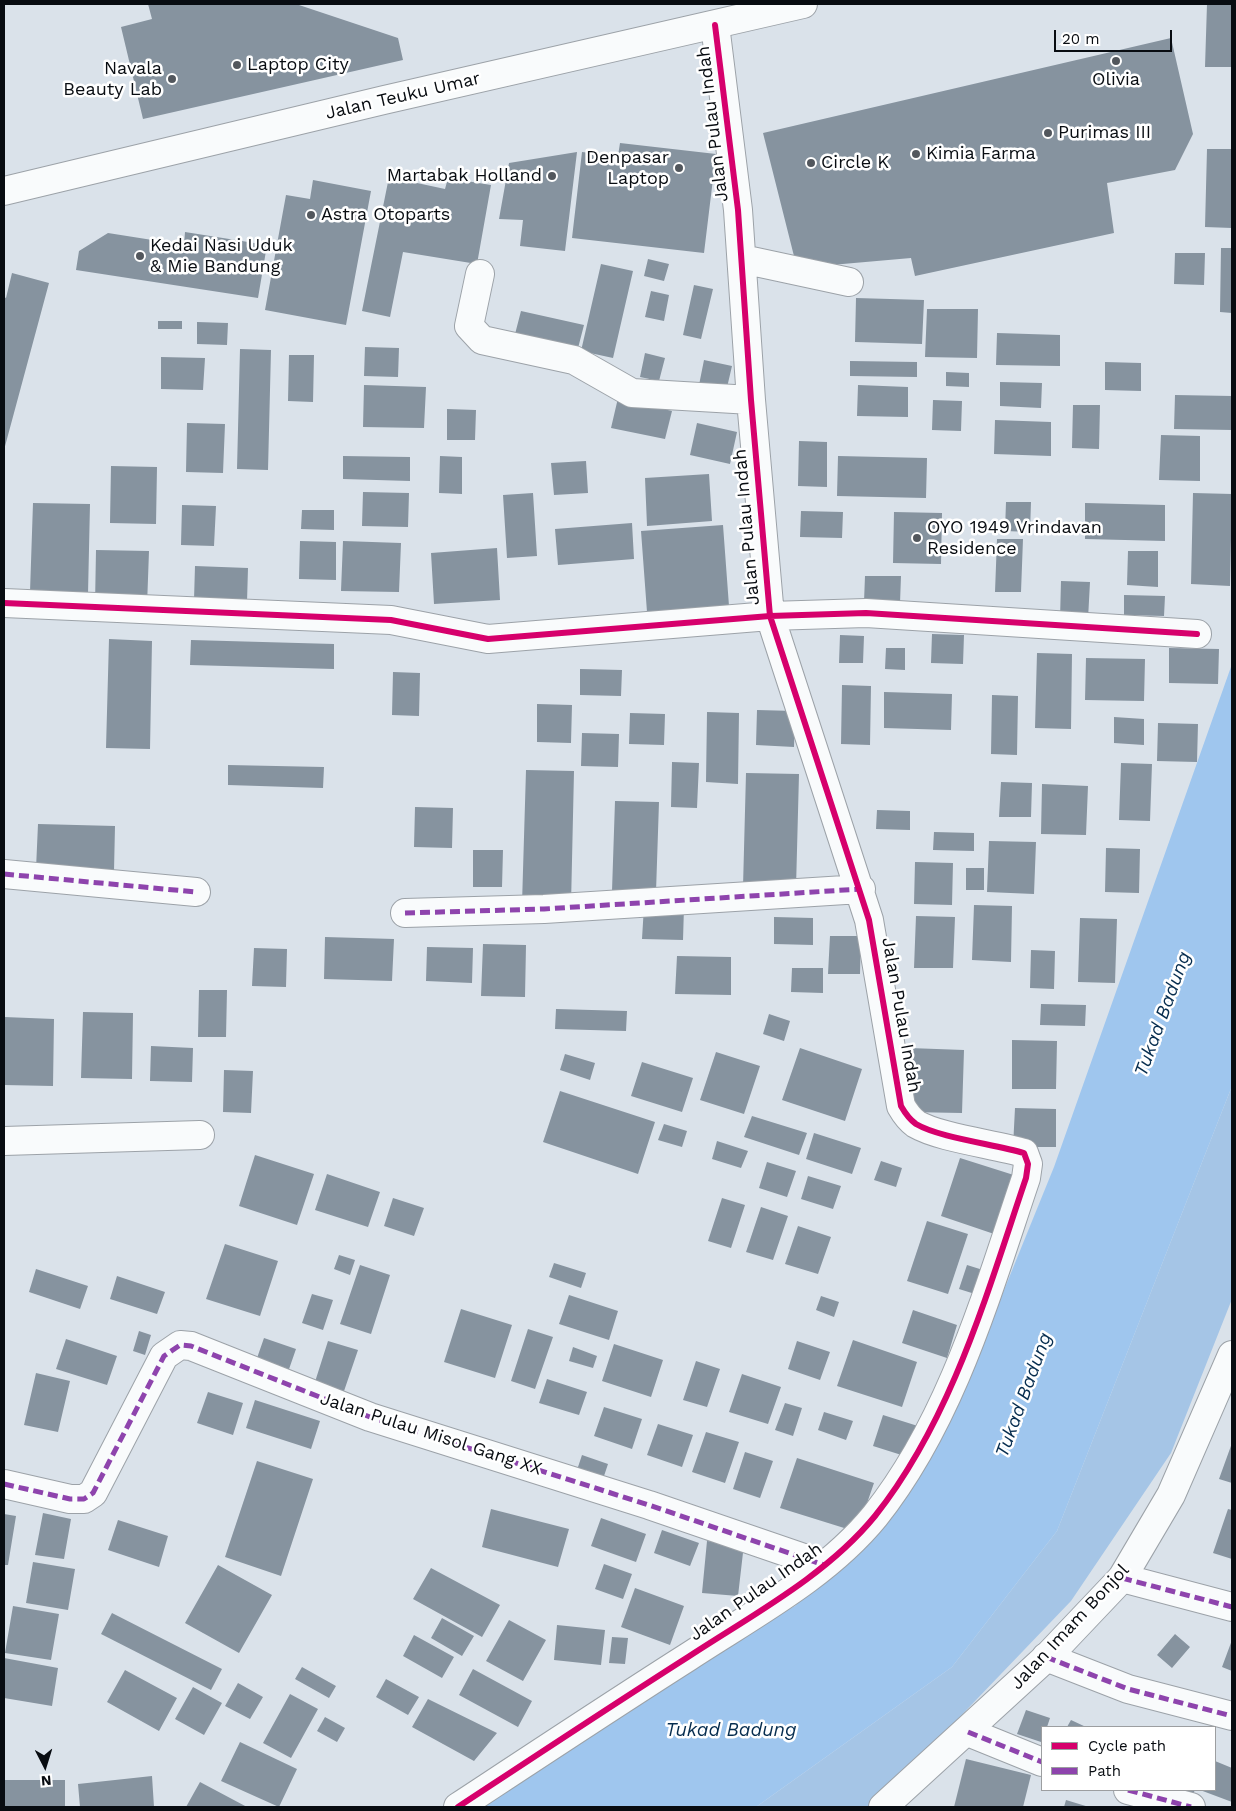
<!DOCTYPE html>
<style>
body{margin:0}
#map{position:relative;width:1236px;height:1811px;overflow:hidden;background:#dae2ea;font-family:"Work Sans",sans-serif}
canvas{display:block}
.frame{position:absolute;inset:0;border:5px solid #080c11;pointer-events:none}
.legend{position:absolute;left:1041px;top:1726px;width:175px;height:65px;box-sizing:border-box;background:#fff;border:1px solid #9c9ea0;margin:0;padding:6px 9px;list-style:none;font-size:15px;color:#080c11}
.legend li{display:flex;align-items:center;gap:10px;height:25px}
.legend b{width:25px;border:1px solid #9c9ea0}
.north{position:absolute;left:20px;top:1741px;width:50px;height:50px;-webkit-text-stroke:4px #fff;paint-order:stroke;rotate:175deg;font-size:14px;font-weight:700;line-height:20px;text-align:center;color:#080c11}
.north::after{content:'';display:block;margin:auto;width:18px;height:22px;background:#080c11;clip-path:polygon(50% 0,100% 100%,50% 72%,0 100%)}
.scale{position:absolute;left:1054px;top:30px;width:118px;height:22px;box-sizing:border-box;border:2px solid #080c11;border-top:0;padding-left:6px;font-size:15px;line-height:18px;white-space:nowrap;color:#080c11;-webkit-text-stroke:4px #fff;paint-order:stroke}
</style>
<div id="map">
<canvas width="1236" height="1811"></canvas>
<div class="frame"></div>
<ul class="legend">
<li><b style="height:6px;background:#d6006c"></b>Cycle path</li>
<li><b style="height:6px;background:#8e44ad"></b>Path</li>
</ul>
<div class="north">N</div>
<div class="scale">20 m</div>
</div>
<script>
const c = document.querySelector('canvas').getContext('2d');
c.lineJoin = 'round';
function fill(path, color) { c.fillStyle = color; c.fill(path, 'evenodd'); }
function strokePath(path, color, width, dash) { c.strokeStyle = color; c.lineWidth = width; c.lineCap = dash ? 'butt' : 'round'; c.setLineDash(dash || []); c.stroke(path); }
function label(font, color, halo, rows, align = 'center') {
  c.font = font + ' "Work Sans",sans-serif'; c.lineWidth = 5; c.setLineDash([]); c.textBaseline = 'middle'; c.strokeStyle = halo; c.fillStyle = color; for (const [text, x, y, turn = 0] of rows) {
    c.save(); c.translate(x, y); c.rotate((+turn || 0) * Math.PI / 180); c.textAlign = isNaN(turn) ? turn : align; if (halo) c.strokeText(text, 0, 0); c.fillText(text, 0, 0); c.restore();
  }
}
fill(new Path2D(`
 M1232,1086V1299L1171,1453L1071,1601L906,1773L868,1807H756L952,1667L1057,1531Z`), '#a5c5e6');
fill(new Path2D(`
 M1232,664V1086L1057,1531L952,1667L756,1807H472L705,1654L795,1606L868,1531L989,1327L1054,1167Z`), '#9fc6ee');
fill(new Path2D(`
 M148,4H296L398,38L403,60L143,119L121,27L152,19Z
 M1207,4H1232V67H1205Z
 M1171,38L1193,134L1175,170L1107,183L1114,233L915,276L911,258L797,268L763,133Z
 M620,143L716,154L704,253L572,238L582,152L618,156Z
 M1207,149H1232V228L1205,227Z
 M577,152L565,251L520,246L523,220L499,219L509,163Z
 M389,177L445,189L448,178L491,185L477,264L403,252L390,317L362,311Z
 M313,180L371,191L346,325L265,310L286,195L310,199Z
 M185,232L267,245L258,298L76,270L79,251L108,233L184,245Z
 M1221,248H1232V313L1220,312Z
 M1175,253H1205L1204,285L1174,284Z
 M648,259L669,264L664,281L644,276Z
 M601,264L633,271L613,358L581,351Z
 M12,273L49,283L4,450V297L6,298Z
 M694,285L713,289L701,339L683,335Z
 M651,291L669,295L664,321L645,317Z
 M856,298L924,300L922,344L855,342Z
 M927,309H978L977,358L925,357Z
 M521,311L584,325L577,352L514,338Z
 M158,321H182V329H158Z
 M197,322L228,323L227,345L197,344Z
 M997,333L1060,335V366L996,365Z
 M365,347L399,348L398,377L364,376Z
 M240,349L271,350L268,470L237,469Z
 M645,353L665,358L659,381L640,377Z
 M289,355H314L313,402L288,401Z
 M161,357L205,358L203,390L161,389Z
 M704,360L732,366L725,396L698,390Z
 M850,361L917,362V377L850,376Z
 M1105,362L1141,363V391L1105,390Z
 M946,372L969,373V387L946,386Z
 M1000,382L1042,383L1041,408L1000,406Z
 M364,385L426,387L424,428L363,427Z
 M858,385L908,387V417L857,416Z
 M1175,395L1232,396V430L1174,429Z
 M618,398L672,411L665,439L611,428Z
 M933,400L962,401L961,431L932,430Z
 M1073,405H1100L1099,449L1072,448Z
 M447,409L476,410L475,440H447Z
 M995,420L1051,422V456L994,454Z
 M187,423L225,424L223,473L186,472Z
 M697,423L737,432L730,464L690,455Z
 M1161,435L1200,436V481L1159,480Z
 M799,441L827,442V487L798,486Z
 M343,456L410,457V481L343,479Z
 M440,456L462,457V494L439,493Z
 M838,456L927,458L926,498L837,496Z
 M586,461L588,493L554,495L551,463Z
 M111,466L157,467L156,524L110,523Z
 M709,474L712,521L647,526L645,478Z
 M363,492L409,493L408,527L362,526Z
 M533,493L537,556L507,558L503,495Z
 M1193,493L1232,494L1230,586L1191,584Z
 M1006,502H1031L1030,532L1005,531Z
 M33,503L90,504L88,594L30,592Z
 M1085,503L1165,505V541L1085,539Z
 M182,505L216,506L214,546L181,545Z
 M302,510H334V530L301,529Z
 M801,511L843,512L842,538L800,537Z
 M894,512L942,513L941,564L893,563Z
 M632,523L634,559L558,565L555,529Z
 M723,525L729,606L647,612L641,531Z
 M997,539H1023L1021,592H995Z
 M300,541L336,542V580L299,579Z
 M343,541L401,543L399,592L341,591Z
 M497,548L500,600L434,604L431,553Z
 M96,550L149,551L147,606L95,605Z
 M1128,551H1158V587L1127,585Z
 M195,566L248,568L247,602L194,600Z
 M865,576H901L900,603L864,602Z
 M1061,581L1090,582L1088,619H1060Z
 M1124,595L1165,596L1164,616L1124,615Z
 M932,634L964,635L963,664L931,663Z
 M840,635L864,636L863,663H839Z
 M109,639L152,641L150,749L106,748Z
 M191,640L334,644V669L190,665Z
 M886,648H905V670L885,669Z
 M1169,648L1219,649L1218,684L1169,683Z
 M1037,653L1072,654L1071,729L1035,728Z
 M1086,658L1145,659L1144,701L1085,700Z
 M580,669L622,670L621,696L580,695Z
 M393,672L420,673L419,716L392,715Z
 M842,685L871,686L870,745L841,744Z
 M884,692L952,694L951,730L884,728Z
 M992,695L1018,696L1017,755L991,754Z
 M537,704L572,705L571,743L537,742Z
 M757,710L795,711L794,747L756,745Z
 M707,712L739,713L738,784L706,782Z
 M630,713L665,714L664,745L629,744Z
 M1114,717L1144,719V745L1114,743Z
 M1158,723L1198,724L1197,762L1157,761Z
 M582,733L619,734L618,767L581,766Z
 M672,762L699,763L697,808L671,807Z
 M1121,763L1152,764L1150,821L1119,820Z
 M228,765L324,767L323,788L228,785Z
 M526,770L574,771L571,905L522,904Z
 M746,773L799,774L796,888L743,887Z
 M1001,782L1032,783L1031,817H999Z
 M1042,784L1088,786L1086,835L1041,834Z
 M615,801L659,802L656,892L612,891Z
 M415,807L453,808L452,848L414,847Z
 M877,810L910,811V830L876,829Z
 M38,824L115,826L114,871L36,869Z
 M934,832L974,833V851L933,850Z
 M989,841L1036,842L1034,894L987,892Z
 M1106,848L1140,849L1139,893L1105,892Z
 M473,850H503L502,887H473Z
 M915,862L953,863L952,905L914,904Z
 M966,868H984V890H966Z
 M974,905L1012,906L1011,962L972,960Z
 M644,906L684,907L683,940L642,939Z
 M916,916L955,917L953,968H914Z
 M774,917L813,918V945L774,944Z
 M1080,918L1117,919L1115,983L1078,982Z
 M830,936H861L860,974H828Z
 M325,937L394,939L392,981L324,979Z
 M483,944L526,945L525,997L481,996Z
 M427,947L473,948L472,983L426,981Z
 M254,948L287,949L286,987L252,986Z
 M1031,950L1055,951L1054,989L1030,988Z
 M677,956L731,957V995L675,994Z
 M792,968H823V993L791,992Z
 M199,990H227L226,1037H198Z
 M1041,1004L1086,1005L1085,1026L1040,1025Z
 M556,1009L627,1011L626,1031L555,1029Z
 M83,1012L133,1013L132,1079L81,1078Z
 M769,1014L790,1021L784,1041L763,1034Z
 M4,1017L54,1019L53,1086L4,1085Z
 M1012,1040L1057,1041L1056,1089H1012Z
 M151,1046L193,1048L192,1082L150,1081Z
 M800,1048L862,1069L845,1121L782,1100Z
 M909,1048L964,1050L962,1113L907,1112Z
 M716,1052L760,1066L744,1114L700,1100Z
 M565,1054L595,1063L590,1080L560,1070Z
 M642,1062L693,1078L682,1112L631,1096Z
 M224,1070L253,1071L251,1113L223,1112Z
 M560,1091L655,1122L638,1174L543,1142Z
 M1015,1108L1056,1109V1147H1013Z
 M752,1116L807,1133L799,1155L744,1137Z
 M664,1124L687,1131L682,1147L658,1140Z
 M814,1133L861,1148L852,1174L806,1159Z
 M717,1141L748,1151L741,1168L712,1159Z
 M255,1155L314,1174L297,1225L239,1206Z
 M960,1158L1020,1177L1000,1236L941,1216Z
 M881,1161L902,1168L896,1187L874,1180Z
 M767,1162L796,1171L787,1197L759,1188Z
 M327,1174L380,1192L368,1227L315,1210Z
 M808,1176L841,1186L833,1209L801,1199Z
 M393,1198L424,1208L414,1236L384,1226Z
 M722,1198L745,1205L731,1248L708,1241Z
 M761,1207L788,1216L773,1260L746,1252Z
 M927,1221L968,1234L948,1294L907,1281Z
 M798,1226L831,1237L818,1274L785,1264Z
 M225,1244L278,1261L260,1316L206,1299Z
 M339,1255L355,1260L350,1275L334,1269Z
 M554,1263L586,1273L581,1288L549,1277Z
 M360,1265L390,1275L371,1334L340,1324Z
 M967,1265L983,1270L975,1294L959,1289Z
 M36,1269L88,1286L80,1309L29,1292Z
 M117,1276L165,1292L157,1314L110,1299Z
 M312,1294L333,1300L323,1330L302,1323Z
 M569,1295L618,1311L609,1340L559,1324Z
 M821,1296L839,1302L834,1317L816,1310Z
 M461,1309L512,1325L495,1378L444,1362Z
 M913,1310L957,1325L947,1358L902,1343Z
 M528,1329L553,1337L535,1389L511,1381Z
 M139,1331L151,1335L145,1355L133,1351Z
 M264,1338L296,1349L288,1372L256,1361Z
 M66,1339L117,1356L107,1385L56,1369Z
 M853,1340L917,1362L902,1407L837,1386Z
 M328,1341L358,1350L343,1394L314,1385Z
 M797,1341L830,1352L820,1380L788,1369Z
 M614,1344L663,1360L651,1397L602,1381Z
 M573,1347L597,1356L593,1368L569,1361Z
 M696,1361L720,1369L707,1407L683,1400Z
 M36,1373L70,1381L58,1432L24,1425Z
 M742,1374L781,1387L768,1424L729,1412Z
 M547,1379L587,1392L579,1415L539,1403Z
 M208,1392L243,1403L233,1435L197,1423Z
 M255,1400L320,1421L311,1449L246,1428Z
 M785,1403L802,1408L793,1436L775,1430Z
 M604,1407L642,1419L632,1449L594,1436Z
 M824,1412L853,1421L846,1440L818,1430Z
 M883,1415L921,1427L911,1458L873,1446Z
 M658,1424L693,1435L682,1467L647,1455Z
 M706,1432L739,1442L725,1483L692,1472Z
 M1232,1443V1483L1219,1479Z
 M745,1452L773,1461L760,1498L733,1489Z
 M582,1455L608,1464L600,1488L574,1479Z
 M797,1458L874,1483L857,1532L780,1508Z
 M257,1461L313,1479L281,1576L225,1557Z
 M491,1509L569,1529L558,1567L482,1547Z
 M1228,1509L1232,1510V1559L1213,1553Z
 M43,1513L71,1519L64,1559L35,1555Z
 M4,1514L16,1516L8,1565H4Z
 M601,1518L646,1534L636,1562L591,1546Z
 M118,1520L168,1536L159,1567L108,1550Z
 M662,1530L699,1543L690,1566L654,1553Z
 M707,1541L744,1544L738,1596L702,1593Z
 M33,1562L75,1569L68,1610L26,1603Z
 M604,1564L632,1574L623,1599L595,1589Z
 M218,1565L272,1595L239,1653L185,1623Z
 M431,1568L500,1605L482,1637L413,1599Z
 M635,1588L684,1606L670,1645L621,1627Z
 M13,1606L59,1614L51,1660L5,1653Z
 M112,1613L222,1669L211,1690L101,1634Z
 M442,1618L474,1636L462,1656L431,1638Z
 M509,1620L546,1640L523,1681L486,1661Z
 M557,1625L605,1630L601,1665L554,1660Z
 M1175,1634L1190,1647L1172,1668L1157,1655Z
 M414,1635L454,1657L442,1678L403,1656Z
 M612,1637L628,1638L625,1664L609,1663Z
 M1232,1640V1671L1222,1667Z
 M4,1658L58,1668L52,1706L4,1698Z
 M302,1667L336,1686L329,1698L295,1679Z
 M473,1669L532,1701L518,1727L459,1695Z
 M125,1670L177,1698L159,1731L107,1702Z
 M386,1679L419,1697L408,1715L376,1697Z
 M238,1683L263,1697L250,1719L225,1706Z
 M193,1687L222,1703L204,1735L175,1719Z
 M290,1694L318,1709L291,1758L263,1743Z
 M428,1699L497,1733L474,1761L412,1727Z
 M1026,1710L1050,1718L1047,1727H1042L1041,1742L1017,1734Z
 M325,1717L345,1728L337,1742L317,1731Z
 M1071,1720L1086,1727H1067Z
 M240,1742L297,1769L279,1807L221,1781Z
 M966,1759L1031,1775L1023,1807H954Z
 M1215,1761L1232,1768V1802L1200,1790H1215Z
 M152,1776L154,1807H80L78,1784Z
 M4,1780H65V1807H4Z
 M200,1782L247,1807H186Z
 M1182,1790H1195L1193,1794Z
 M1066,1800L1089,1807H1064Z`), '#86939f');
const minor = new Path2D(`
 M742,259L849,282
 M480,274L469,326L482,340L574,360L632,393L751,400
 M4,603L391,620L488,639L770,616L866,613L1197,634
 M4,874L196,892
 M405,913L544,909L861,889
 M4,1141L200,1135
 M4,1484L70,1499H84L93,1493L164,1356L180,1345L191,1346L370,1417L649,1505L824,1565
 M1122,1578L1232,1607
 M1046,1657L1128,1689L1232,1716
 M968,1732L1042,1762
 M1128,1790L1191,1807
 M458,1807C534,1757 611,1706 688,1657C752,1615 826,1576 875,1516C952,1419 987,1293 1026,1178L1028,1164L1024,1153C994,1144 940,1138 916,1124C909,1119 905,1113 901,1106L869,920L770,616L751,400L738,210L715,25`);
const major = new Path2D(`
 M4,191L384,100L803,4`);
const highway = new Path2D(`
 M883,1807L1048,1656L1122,1578L1171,1495L1232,1355`);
strokePath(minor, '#9ca2a8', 30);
strokePath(major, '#9ca2a8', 30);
strokePath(highway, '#9ca2a8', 30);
strokePath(minor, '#f9fbfc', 28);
strokePath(major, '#f9fbfc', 28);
strokePath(highway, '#f9fbfc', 28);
strokePath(new Path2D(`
 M4,874L196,892
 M405,913L544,909L861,889
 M4,1484L70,1499H84L93,1493L164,1356L180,1345L191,1346L370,1417L649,1505L824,1565
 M1122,1578L1232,1607
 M1046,1657L1128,1689L1232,1716
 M968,1732L1042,1762
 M1128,1790L1191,1807`), '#8e44ad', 5, [10, 5]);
strokePath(new Path2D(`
 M4,603L391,620L488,639L770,616L866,613L1197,634
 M458,1807C534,1757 611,1706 688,1657C752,1615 826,1576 875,1516C952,1419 987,1293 1026,1178L1028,1164L1024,1153C994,1144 940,1138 916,1124C909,1119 905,1113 901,1106L869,920L770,616L751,400L738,210L715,25`), '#d6006c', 6);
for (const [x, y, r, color] of [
 [1116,61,5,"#52575d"],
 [237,65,5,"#52575d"],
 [172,79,5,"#52575d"],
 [1048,133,5,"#52575d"],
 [916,154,5,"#52575d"],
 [811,163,5,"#52575d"],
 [679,168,5,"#52575d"],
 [552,176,5,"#52575d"],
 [311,215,5,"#52575d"],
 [140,256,5,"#52575d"],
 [917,538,5,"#52575d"]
]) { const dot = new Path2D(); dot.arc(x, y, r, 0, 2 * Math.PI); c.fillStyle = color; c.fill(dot); strokePath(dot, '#fff', 2); }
label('18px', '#080c11', '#fff', [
 ["Laptop City",247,65],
 ["Navala",162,69,"right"],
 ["Beauty Lab",162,90,"right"],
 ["Olivia",1116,80,"center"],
 ["Purimas III",1058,133],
 ["Kimia Farma",926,154],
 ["Denpasar",669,158,"right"],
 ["Laptop",669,179,"right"],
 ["Circle K",821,163],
 ["Martabak Holland",542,176,"right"],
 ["Astra Otoparts",321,215],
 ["Kedai Nasi Uduk",150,246],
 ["& Mie Bandung",150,267],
 ["OYO 1949 Vrindavan",927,528],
 ["Residence",927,549]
], 'left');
label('18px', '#080c11', '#fff', [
 ["Jalan Teuku Umar",403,96,-13],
 ["Jalan Pulau Indah",713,124,-97],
 ["Jalan Pulau Indah",747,527,-95],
 ["Jalan Pulau Indah",901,1015,80],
 ["Jalan Pulau Misol Gang XX",431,1434,18],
 ["Jalan Pulau Indah",756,1592,-35],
 ["Jalan Imam Bonjol",1070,1627,-47]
]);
label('italic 19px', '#062d4f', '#fff', [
 ["Tukad Badung",1163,1014,-70],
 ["Tukad Badung",1024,1395,-70],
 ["Tukad Badung",731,1730]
]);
</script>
